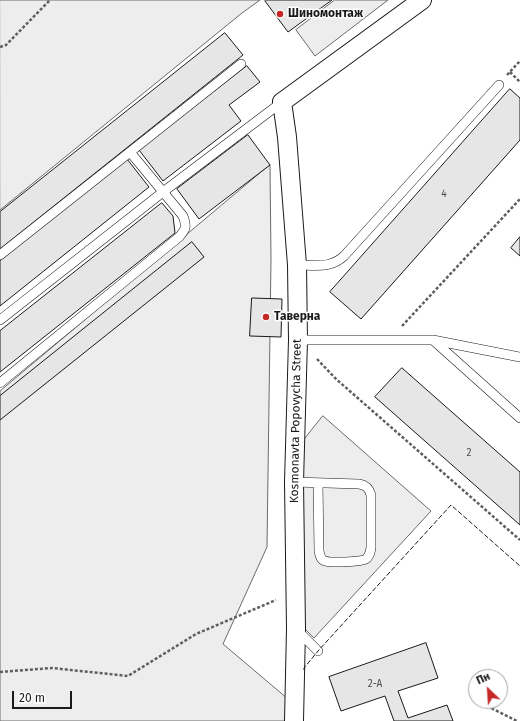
<!DOCTYPE html>
<meta charset="utf-8">
<style>
body{margin:0}
#map{position:relative;width:520px;height:721px;overflow:hidden;background:#fff;font-family:"Fira Sans",sans-serif}
canvas{display:block}
.north{position:absolute;left:468px;top:669px;width:40px;height:40px;box-sizing:border-box;background:#fff;border:1px solid #a3a3a3;border-radius:50%;rotate:335deg;font-size:11px;font-weight:700;line-height:16px;text-align:center;color:#1a1a1a}
.north::after{content:'';display:block;margin:auto;width:14px;height:18px;background:#c62828;clip-path:polygon(50% 0,100% 100%,50% 72%,0 100%)}
.scale{position:absolute;left:12px;top:691px;width:60px;height:18px;box-sizing:border-box;border:2px solid #1a1a1a;border-top:0;padding-left:5px;font-size:12px;line-height:14px;white-space:nowrap;color:#1a1a1a;-webkit-text-stroke:3px #fff;paint-order:stroke}
</style>
<div id="map">
<canvas width="520" height="721"></canvas>
<div class="north">Пн</div>
<div class="scale">20 m</div>
</div>
<script>
const c = document.querySelector('canvas').getContext('2d');
c.lineJoin = 'round';
function fill(path, color) { c.fillStyle = color; c.fill(path, 'evenodd'); }
function strokePath(path, color, width, dash) { c.strokeStyle = color; c.lineWidth = width; c.lineCap = dash ? 'butt' : 'round'; c.setLineDash(dash || []); c.stroke(path); }
function label(font, color, halo, rows, align = 'center') {
  c.font = font + ' "Fira Sans",sans-serif'; c.lineWidth = 3; c.setLineDash([]); c.textBaseline = 'middle'; c.strokeStyle = halo; c.fillStyle = color; for (const [text, x, y, turn = 0] of rows) {
    c.save(); c.translate(x, y); c.rotate((+turn || 0) * Math.PI / 180); c.textAlign = isNaN(turn) ? turn : align; if (halo) c.strokeText(text, 0, 0); c.fillText(text, 0, 0); c.restore();
  }
}
const built = new Path2D(`
 M0,0H260L242,13L0,210Z
 M335,0H388L315,56L296,30Z
 M270,165L271,259L267,547L223,644L288,699L287,721H0V391L255,177Z
 M323,416L431,511L314,638L303,627L299,446Z`);
fill(built, '#ededed');
strokePath(built, '#6a6a6a', 1);
const building = new Path2D(`
 M266,0H332L288,32L265,1Z
 M225,33L243,55L0,249V212Z
 M247,66L260,82L229,105L241,121L163,181L139,150Z
 M510,89L520,98V140L361,319L330,292Z
 M248,135L270,165L199,219L177,189Z
 M127,159L149,187L0,306V261Z
 M162,203L173,216L175,233L0,372V331Z
 M520,237V256L511,248Z
 M192,242L204,257L0,420V396Z
 M252,298L282,299L281,337L250,336Z
 M402,368L520,472V525L375,397Z
 M426,643L438,678L398,691L408,718L447,705L453,721H394L385,696L341,711L329,677Z`);
fill(building, '#e6e6e6');
strokePath(building, '#1a1a1a', 1);
const lane = new Path2D(`
 M130,152L241,64
 M0,255L130,152L183,216C187,227 186,229 179,237L0,383
 M297,265C315,265 330,269 344,256L499,85
 M0,320L163,192L282,102
 M298,340H433L520,357
 M434,341L520,418
 M294,482L359,484C366,485 369,488 371,495V548C370,552 370,556 366,559C361,562 331,563 325,561C321,560 320,556 319,551L318,483
 M297,630L318,651`);
const street = new Path2D(`
 M294,721L296,629L294,482L298,340L297,265L287,137L282,102L422,0`);
strokePath(lane, '#1a1a1a', 10);
strokePath(street, '#1a1a1a', 20);
strokePath(new Path2D(`
 M0,47L6,45L50,0
 M510,72L520,82
 M507,75L520,61
 M402,326L520,199
 M317,359L336,379L520,540
 M0,672L52,668L128,676L196,634L276,600
 M487,706L517,721`), '#5f5f5f', 2.5, [3, 2]);
strokePath(lane, '#fff', 9);
strokePath(street, '#fff', 18);
strokePath(new Path2D(`
 M304,670V668L318,651L451,505L520,566`), '#1a1a1a', 1, [5, 2]);
for (const [x, y, r, color] of [
 [280,14,4,"#c62828"],
 [266,317,4,"#c62828"]
]) { const dot = new Path2D(); dot.arc(x, y, r, 0, 2 * Math.PI); c.fillStyle = color; c.fill(dot); strokePath(dot, '#fff', 1.5); }
label('10px', '#4d4d4d', null, [
 ["4",444,194],
 ["2",469,453],
 ["2-А",375,684]
]);
label('bold 12px', '#1a1a1a', '#fff', [
 ["Шиномонтаж",288,14],
 ["Таверна",274,317]
], 'left');
label('12px', '#1a1a1a', '#fff', [
 ["Kosmonavta Popovycha Street",296,421,-89]
]);
</script>
